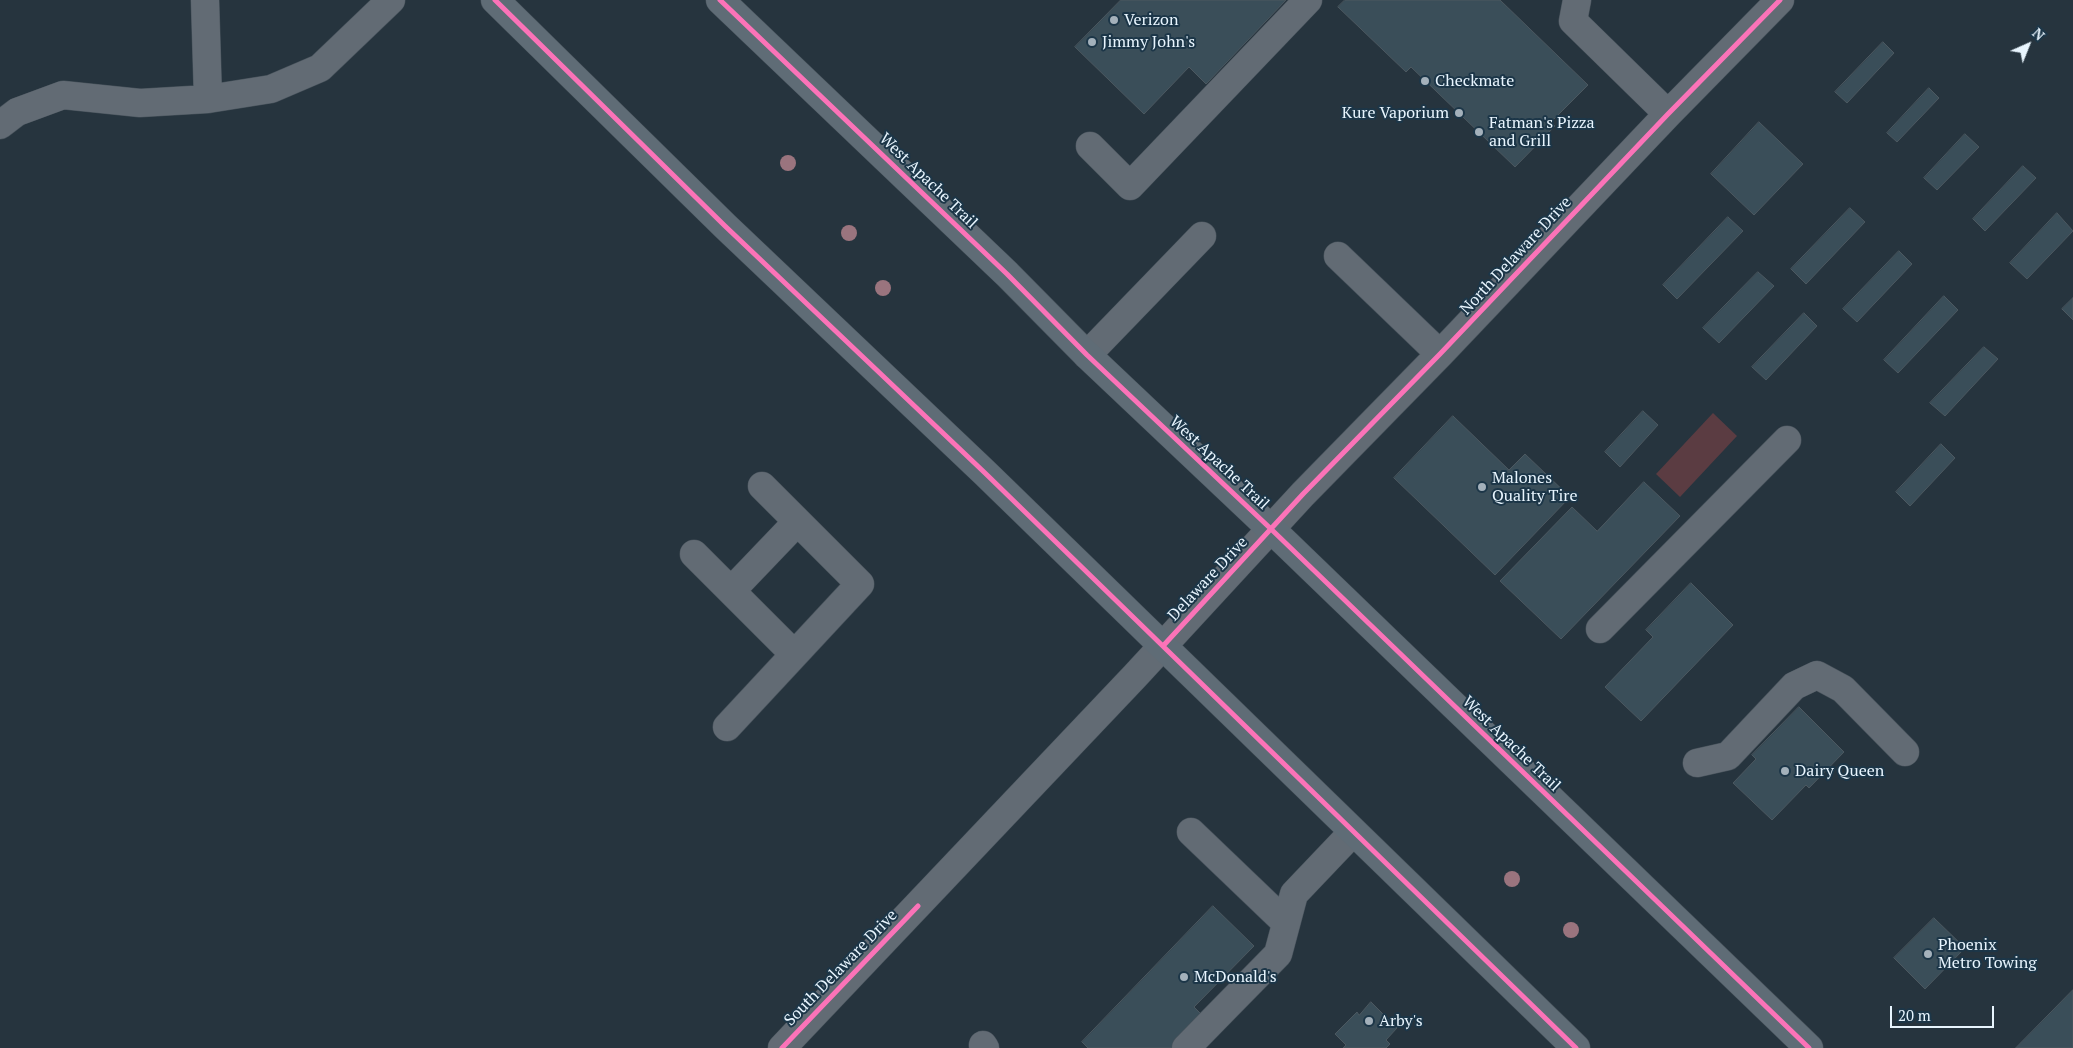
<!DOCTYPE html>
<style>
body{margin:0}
#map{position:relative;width:2073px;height:1048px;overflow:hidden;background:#26343e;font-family:"PT Serif",serif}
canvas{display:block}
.north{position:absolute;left:2003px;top:20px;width:50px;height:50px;-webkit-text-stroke:4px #1c3648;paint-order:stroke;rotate:44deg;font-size:14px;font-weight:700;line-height:20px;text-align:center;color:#e8f5fe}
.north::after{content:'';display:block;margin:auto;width:18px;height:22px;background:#e8f5fe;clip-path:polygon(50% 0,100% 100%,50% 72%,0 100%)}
.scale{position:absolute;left:1890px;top:1006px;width:104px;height:22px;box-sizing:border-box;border:2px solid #e8f5fe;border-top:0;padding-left:6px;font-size:15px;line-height:18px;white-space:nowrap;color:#e8f5fe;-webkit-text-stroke:4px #1c3648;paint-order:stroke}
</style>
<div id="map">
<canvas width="2073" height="1048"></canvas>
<div class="north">N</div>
<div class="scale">20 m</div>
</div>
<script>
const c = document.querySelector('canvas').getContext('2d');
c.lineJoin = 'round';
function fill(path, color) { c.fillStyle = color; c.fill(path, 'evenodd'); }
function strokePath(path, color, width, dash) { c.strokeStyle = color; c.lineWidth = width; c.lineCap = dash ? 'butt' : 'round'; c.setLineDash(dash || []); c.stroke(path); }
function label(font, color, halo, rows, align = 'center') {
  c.font = font + ' "PT Serif",serif'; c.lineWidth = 4; c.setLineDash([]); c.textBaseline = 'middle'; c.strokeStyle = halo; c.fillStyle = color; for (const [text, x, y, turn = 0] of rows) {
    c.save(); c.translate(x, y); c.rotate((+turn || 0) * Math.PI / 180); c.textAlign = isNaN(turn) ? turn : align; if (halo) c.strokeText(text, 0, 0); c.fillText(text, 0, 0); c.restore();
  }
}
fill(new Path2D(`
 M1713,413L1737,436L1680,497L1656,474Z`), '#5b3c42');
const building = new Path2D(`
 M1121,0H1286L1206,84L1189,67L1144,114L1075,47Z
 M1345,0H1500L1588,85L1551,122L1555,126L1515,167L1411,67L1406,72L1338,7Z
 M1883,42L1894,53L1847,103L1835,92Z
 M1929,88L1939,98L1897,142L1887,133Z
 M1759,122L1803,164L1754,215L1711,174Z
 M1965,134L1979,147L1937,190L1924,178Z
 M2023,166L2036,178L1985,231L1973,219Z
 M1850,208L1865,222L1806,284L1791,269Z
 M2057,213L2073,231L2027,279L2010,263Z
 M1728,217L1743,231L1677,299L1663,285Z
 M1899,251L1912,264L1857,322L1843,309Z
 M1758,272L1774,286L1719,343L1703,328Z
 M1944,296L1958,310L1898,373L1884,360Z
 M2073,298V320L2062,309Z
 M1804,313L1817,326L1766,380L1752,367Z
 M1984,347L1998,359L1945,416L1930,403Z
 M1643,411L1658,425L1620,467L1605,452Z
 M1453,416L1509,470L1525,454L1570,497L1495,575L1394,478Z
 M1941,444L1955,458L1910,506L1896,492Z
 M1644,482L1680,516L1561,639L1500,581L1572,507L1597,531Z
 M1691,583L1733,625L1641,721L1605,687L1653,637L1646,630Z
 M1799,707L1844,752L1809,788L1806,785L1772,820L1733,783L1756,759L1752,755Z
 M1213,906L1254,946L1194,1007L1205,1018L1176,1048H1088L1082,1042Z
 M1934,918L1965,948L1925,989L1894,958Z
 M2073,990V1048H2016Z
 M1371,1002L1397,1028L1386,1040L1390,1044L1386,1048H1343L1346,1045L1335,1034L1357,1012L1359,1015Z`);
fill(building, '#3a4e59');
strokePath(building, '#4c5860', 1);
const minor = new Path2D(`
 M205,0L208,99
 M1577,0L1573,21L1668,114
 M0,125L17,112L63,95L140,103L208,99L271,89L320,68L391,0
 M1090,146L1130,186L1308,0
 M1338,256L1440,354
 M1087,355L1202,236
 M694,554L794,654
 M731,591L797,522
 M1600,629L1787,440
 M727,727L860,584L762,486
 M1697,763L1728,756L1794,686L1817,675L1843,689L1905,752
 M1191,832L1285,922
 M983,1045L985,1048
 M782,1048L1135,676L1303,494L1440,354L1668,114L1780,0
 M1186,1048L1278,954L1294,894L1353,832`);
const major = new Path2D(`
 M495,0L725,226L985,473L1576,1048
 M720,0L1007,274L1087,355L1271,529L1809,1048`);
strokePath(minor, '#47525b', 29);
strokePath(major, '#47525b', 29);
strokePath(minor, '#626b74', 28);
strokePath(major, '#5f6c76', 28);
strokePath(new Path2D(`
 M495,0L725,226L985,473L1576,1048
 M720,0L1007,274L1087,355L1271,529L1809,1048
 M1163,646L1303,494L1440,354L1668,114L1780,0
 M782,1048L918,906`), '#fb73b8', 5);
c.fillStyle = '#9a747e';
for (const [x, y] of [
 [788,163],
 [849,233],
 [883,288],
 [1512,879],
 [1571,930]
]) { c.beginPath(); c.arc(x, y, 8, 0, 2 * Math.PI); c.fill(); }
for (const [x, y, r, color] of [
 [1114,20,5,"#a4b1bb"],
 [1092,42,5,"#a4b1bb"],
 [1425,81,5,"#a4b1bb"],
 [1459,113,5,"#a4b1bb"],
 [1479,132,5,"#a4b1bb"],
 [1482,487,5,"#a4b1bb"],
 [1785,771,5,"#a4b1bb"],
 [1928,954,5,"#a4b1bb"],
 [1184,977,5,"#a4b1bb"],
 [1369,1021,5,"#a4b1bb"]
]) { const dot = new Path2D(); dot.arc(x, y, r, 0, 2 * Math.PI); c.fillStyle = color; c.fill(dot); strokePath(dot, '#1c3648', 2); }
label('16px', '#e8f5fe', '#1c3648', [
 ["Verizon",1124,20],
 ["Jimmy John's",1102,42],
 ["Checkmate",1435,81],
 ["Kure Vaporium",1449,113,"right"],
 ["Fatman's Pizza",1489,123],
 ["and Grill",1489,141],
 ["Malones",1492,478],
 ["Quality Tire",1492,496],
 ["Dairy Queen",1795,771],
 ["Phoenix",1938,945],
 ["Metro Towing",1938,963],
 ["McDonald's",1194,977],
 ["Arby's",1379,1021]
], 'left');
label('16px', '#e8f5fe', '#1c3648', [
 ["West Apache Trail",928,181,44],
 ["North Delaware Drive",1516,256,-47],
 ["West Apache Trail",1219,463,43],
 ["Delaware Drive",1208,579,-47],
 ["West Apache Trail",1511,744,44],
 ["South Delaware Drive",841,968,-46]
]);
</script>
